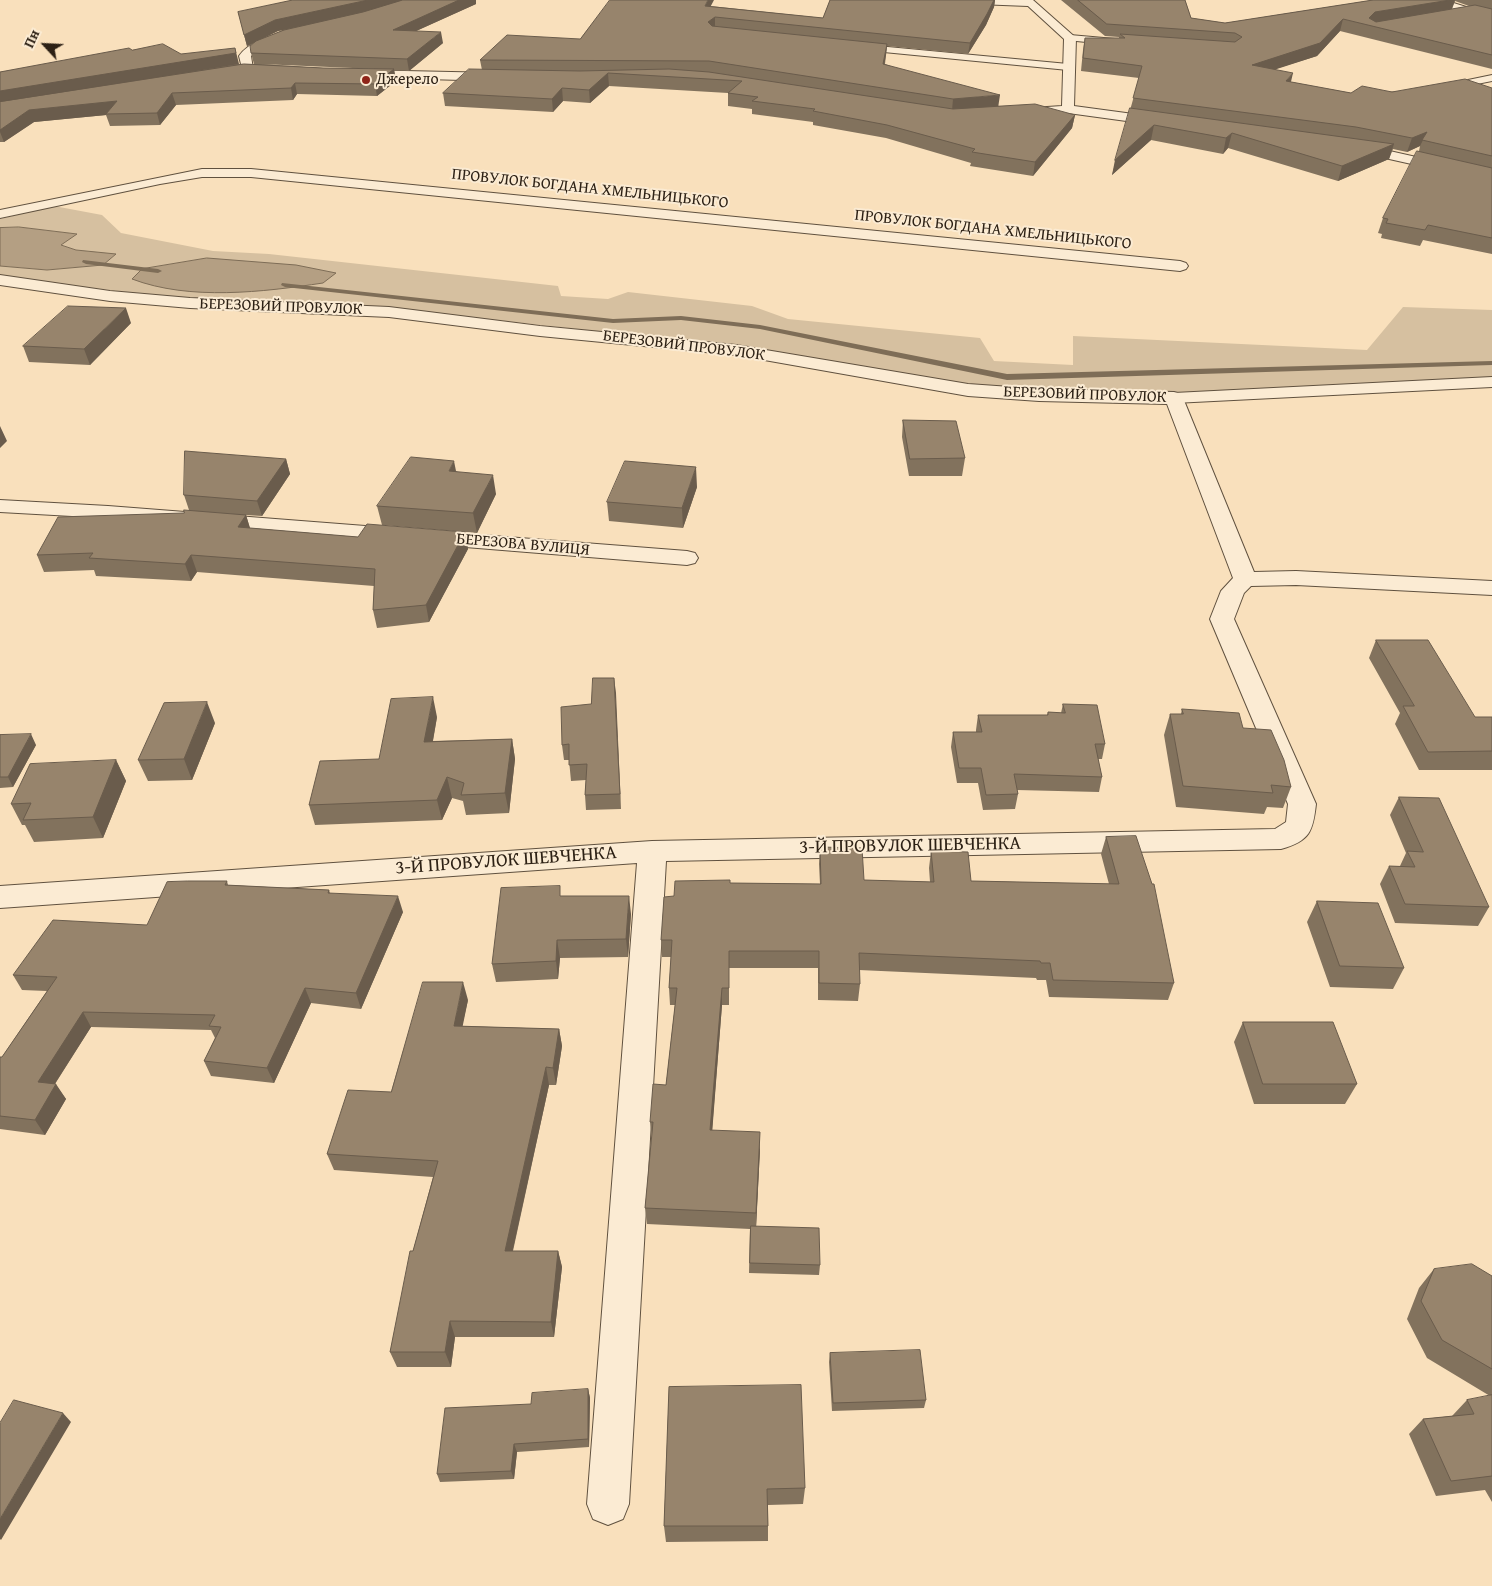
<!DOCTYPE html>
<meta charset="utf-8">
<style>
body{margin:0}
#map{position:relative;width:1492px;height:1586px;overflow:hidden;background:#f9e0bc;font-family:"Gentium Book Plus",serif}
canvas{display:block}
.north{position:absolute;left:20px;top:20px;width:50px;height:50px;-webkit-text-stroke:4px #fbebd3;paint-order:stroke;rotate:295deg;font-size:14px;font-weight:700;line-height:20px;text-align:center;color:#2d2115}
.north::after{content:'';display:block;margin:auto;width:18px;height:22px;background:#2d2115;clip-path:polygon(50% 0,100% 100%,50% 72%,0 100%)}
</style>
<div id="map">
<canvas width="1492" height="1586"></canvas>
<div class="north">Пн</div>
</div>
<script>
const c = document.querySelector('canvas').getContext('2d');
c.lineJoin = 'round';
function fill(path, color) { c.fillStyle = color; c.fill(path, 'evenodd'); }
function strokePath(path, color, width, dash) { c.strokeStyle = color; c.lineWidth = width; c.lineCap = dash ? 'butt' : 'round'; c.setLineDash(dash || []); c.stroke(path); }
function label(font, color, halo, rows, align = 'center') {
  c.font = font + ' "Gentium Book Plus",serif'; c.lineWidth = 4; c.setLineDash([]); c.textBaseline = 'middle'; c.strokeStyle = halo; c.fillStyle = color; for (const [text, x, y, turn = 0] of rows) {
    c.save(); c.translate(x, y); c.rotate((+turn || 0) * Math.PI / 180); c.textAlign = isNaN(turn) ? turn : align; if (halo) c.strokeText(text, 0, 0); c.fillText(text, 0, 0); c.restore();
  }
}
fill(new Path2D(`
 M54,206L102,215L121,233L213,251L269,254L558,286L561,296L608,299L628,292L752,306L788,319L980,338L994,361L1073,365V336L1367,350L1403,307L1492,310V378L1172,393L969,388L738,347L389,308L194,300L0,277V266L47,270L103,265L115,255L76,250L60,245L76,234L19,227L0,228V219Z`), '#d6c0a0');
const water = new Path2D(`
 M19,227L77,234L61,245L76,250L116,254L103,265L47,270L0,266V228Z
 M207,258L296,265L336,273L323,283C263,292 190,301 132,279L142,269Z`);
fill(water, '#b49f83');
strokePath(water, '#7e6d57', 1);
fill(new Path2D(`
 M83,260L158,269L162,271L158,273L86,264L82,262Z
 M282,283L613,319L681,316L760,325L1007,374L1492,361V365L1007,380L760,329L681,320L613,323L285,287L281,285Z`), '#7e6d57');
const service = new Path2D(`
 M1070,35L1115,39L1120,42L1115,45L1067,40V36Z
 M856,44L1068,64L1073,67L1068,70L853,49V45Z
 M1492,75V81L1472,85L1467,82L1468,80Z
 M1492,377V387L1174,403L1168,401L1166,398L1168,395L1174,393Z`);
const minor = new Path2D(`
 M947,0H1033L1076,38L1074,106L1163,118L1170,122L1163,126L1068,113L1012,116L1011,113L1017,109L1062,106L1064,39L1028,6L952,3Z
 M1428,0H1444L1492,15V21L1429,2Z
 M285,33L291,36L289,38C275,42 261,45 251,56L253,69L247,73L243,72L239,56C250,41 267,37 285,33Z
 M358,70L498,73L504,77L498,81L354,77L352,74L354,71Z
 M1354,143L1492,174V182L1349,150L1347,147Z
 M202,169H251L1180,261L1186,263L1188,266L1186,269L1180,271L251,177H202L160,184L0,218V210Z
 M0,275L110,291L190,298L389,307L540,326L736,345L968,384L1039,389L1174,392L1181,394L1183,398L1254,572L1296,571L1492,581V595L1296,585L1251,586L1244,593L1234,619L1316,804C1313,831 1310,841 1281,849L666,861L629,1504L623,1519L608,1525L593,1519L587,1504L637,863L0,908V886L652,841L1275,829L1286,822L1288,804L1210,619L1221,591L1233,578L1167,404L1039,401L968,396L736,355L540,336L389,317L190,308L110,301L0,285Z
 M0,500L108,506L687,551L695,553L698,558L695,563L687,565L108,518L0,512Z`);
strokePath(service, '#60513f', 2);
strokePath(minor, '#60513f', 2);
fill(service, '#fbebd3');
fill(minor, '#fbebd3');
fill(new Path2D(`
 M293,0H476V4L416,31L443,43L409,71L394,70L396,81L377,96L297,94L293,100L176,105L160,125L110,126L106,115L34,122L4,142H0V72L132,50L181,54L239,64H254L251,53L256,42L247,46L238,12ZM283,30L260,40L278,31ZM260,64L376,69L323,68Z
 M830,0H995L994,7L986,25L968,54L887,46L885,64L999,106L1075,115L1072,128L1033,176L970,166L971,163L886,138L813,125V122L752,114V109L728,106V93L609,86L590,103L563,101L553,112L445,106L443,93L482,70L480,60L580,39L710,6L823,18Z
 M1061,0H1185L1191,18L1225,23L1373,0H1492V69L1340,31L1317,56L1275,69L1291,82L1351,93L1492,88V254L1423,240L1420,246L1381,238L1382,234L1378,233L1383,218L1419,151L1420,146L1407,152L1393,149L1389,159L1338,181L1228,148L1223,154L1151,140L1112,175L1139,78L1081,71L1083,50L1085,38H1119V37L1105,36ZM1455,1L1469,6L1452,9Z
 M131,323L90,365L29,362L23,346Z
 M903,420L965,458L962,476H909L902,437Z
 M286,459L290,474L262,516L246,515L250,528L358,537L465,532L468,549L429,622L377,628L373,610L374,586L197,572L191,581L96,576L94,570L44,572L37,555L184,513L189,510L184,495Z
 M456,471L496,494L477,533L382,525L377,506Z
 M697,487L683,528L609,521L607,502Z
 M1376,640L1475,717H1492V770H1419L1395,724L1400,713L1369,658Z
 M614,678L621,809L586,810L585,795L586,780L571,781L569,760H564L562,745L591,704Z
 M1063,704L1105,744L1102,759H1098L1102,777L1099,792L1017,790L1018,794L1015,809L983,810L978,783H957L951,747L953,732H976V730L978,715H1047L1048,712L1061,713Z
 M1182,709L1243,728L1291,787L1283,808L1267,807L1264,814L1176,807L1164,735L1170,714H1181Z
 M437,717L433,741L512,739L515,759L509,813L466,815L463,801L452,798L442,820L315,825L309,805L379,759Z
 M215,723L192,780L148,781L138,760Z
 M0,735L36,745L13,787L0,788Z
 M116,760L126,781L103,838L34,842L25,825H22L11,804Z
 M1399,797L1489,907L1478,926L1395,923L1380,884L1389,866H1400L1406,853L1390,815Z
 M1106,837L1174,983L1168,1000L1049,997L1046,980H1037L1036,978L859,970L860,984L858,1001L818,1000V968H729V1005H722L712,1130L760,1149L756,1226L820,1265L819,1275L749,1273L750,1229L647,1224L645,1208L652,1138L650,1122L666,1085L675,1005H670L669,988L671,957H662L661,940L674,896L730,883L820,884L819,864L820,847L864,880L930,882L929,868L931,851L971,881L1109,884L1101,854Z
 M227,881L228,885L329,890L330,893L403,912L361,1009L311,1003L274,1083L211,1076L204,1061L215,1038L211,1030L91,1027L55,1084L66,1099L45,1135L0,1129V1057H2L47,991L22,990L13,975L147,925Z
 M562,896L631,914L628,957L560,958L558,979L496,982L492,964Z
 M1317,901L1404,968L1393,989L1330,987L1307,922Z
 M468,1000L462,1026L559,1029L562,1046L556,1085H549L513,1251H558L562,1267L554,1337H455L451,1367H397L390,1352L413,1251L433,1177L334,1170L327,1154L391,1092Z
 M1243,1022L1357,1084L1345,1104H1254L1234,1042Z
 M1434,1269L1492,1276V1502L1485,1490L1436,1496L1409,1434L1423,1419L1452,1416L1467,1400L1490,1396L1427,1358L1407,1319L1419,1288Z
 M830,1353L926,1400L924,1408L832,1411L829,1362Z
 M669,1387L805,1488L803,1504L768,1505V1541L666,1542L664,1526Z
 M588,1389L590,1398L589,1447L517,1452L514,1479L440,1482L437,1474L531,1404Z`), '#82725d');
fill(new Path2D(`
 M368,0H404L364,13L278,31L247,46L244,35L275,20Z
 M459,0H476V4L394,41L393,30Z
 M708,0H714L705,17V6Z
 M994,0H995L994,7L986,25L968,54L970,43Z
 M1450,0H1455L1451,11L1372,24L1369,18L1375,12Z
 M715,17V28L708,33V22Z
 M1343,19L1340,31L1317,56L1249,78L1252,65Z
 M441,32L443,43L409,71L407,59Z
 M887,44L886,55L882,76L883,64Z
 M235,48L239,64L0,103V91Z
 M394,69L396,81L377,96L375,84Z
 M608,73L609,86L590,103L589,90Z
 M1293,73L1290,86L1286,81Z
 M295,83L297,94L293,100L291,88Z
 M562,88L563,101L553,112L552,99Z
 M172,93L176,105L160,125L157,113Z
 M1000,95L998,108L952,111L953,99Z
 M117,101L106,114V115L34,122L4,142L0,132V130L29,110Z
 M1075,115L1072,128L1033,176L1035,162Z
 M1154,125L1151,140L1112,175L1115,160Z
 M1427,132L1420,146L1407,152L1412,138Z
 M1232,133L1228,148L1223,154L1226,138Z
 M1394,144L1389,159L1338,181L1342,166Z
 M126,308L131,323L90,365L84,349Z
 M0,426L7,441L0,448Z
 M286,459L290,474L262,516L257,501Z
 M454,461L458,481L449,471Z
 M696,467L697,487L683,528L682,508Z
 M493,475L496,494L477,533L473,513Z
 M246,515L251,532L238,527Z
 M465,532L468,549L429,622L426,605Z
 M191,555L197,572L191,581L185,564Z
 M614,678L616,693L621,809L620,794Z
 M433,697L437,717L429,762L424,742Z
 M207,702L215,723L192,780L184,759Z
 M31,734L36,745L13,787L8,777Z
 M512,739L515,759L509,813L505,793Z
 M116,760L126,781L103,838L93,817Z
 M447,777L452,798L442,820L437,800Z
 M398,896L403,912L361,1009L356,993Z
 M629,896L631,914L628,957L626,939Z
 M557,940L560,958L558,979L556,961Z
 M463,982L468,1000L459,1044L454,1026Z
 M305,988L311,1003L274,1083L267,1068Z
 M722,988V1005L711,1147L710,1130Z
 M83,1012L91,1027L47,1096L38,1082Z
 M559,1029L562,1046L556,1085L553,1068Z
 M546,1067L549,1085L509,1267L505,1251Z
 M56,1084L66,1099L45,1135L35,1120Z
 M760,1132V1149L756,1229V1213Z
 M558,1251L562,1267L554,1337L551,1322Z
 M450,1321L455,1337L451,1367L445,1352Z
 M588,1389L590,1398L589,1447L588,1439Z
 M63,1413L71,1422L1,1540L0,1539V1519Z
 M514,1444L517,1452L514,1479L511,1471Z`), '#6a5c4c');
const building = new Path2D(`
 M293,0H368L275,20L244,35L238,12Z
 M403,0H459L393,30L441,32L407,59L251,53L250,46L256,41L284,30L363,12Z
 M610,0H708L705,6L823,18L830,0H994L987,14L970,43L715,17L708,22L712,26L887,44L883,64L1000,95L953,99L709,61L480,60L507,35L580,39Z
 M1078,0H1185L1191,18L1225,23L1373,0H1450L1375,12L1369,18L1376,22L1475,5L1492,9V55L1343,19L1320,43L1252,65L1293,73L1286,81L1351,93L1362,86L1392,92L1465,79L1492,88V156L1422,140L1427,132L1412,138L1356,127L1133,98L1142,66L1083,58L1085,38H1125L1120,34L1235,42L1242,37L1235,33L1107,24Z
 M163,44L181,54L235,48L236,53L0,91V72L129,48L132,50Z
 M244,64L323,68L394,69L375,84L295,83L291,88L172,93L157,113L106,114L117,101L29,110L0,130V102Z
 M469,69L580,71L669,69L709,72L953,109L1035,104L1075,115L1035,162L972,152L975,149L887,125L813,111L815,109L752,101L758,97L728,93L742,81L608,73L589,90L562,88L552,99L443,93Z
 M1130,108L1394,144L1342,166L1232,133L1226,138L1154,125L1115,160Z
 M1417,151L1492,168V238L1428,225L1425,230L1386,223L1388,219L1383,218Z
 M68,306L126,308L84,349L23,346Z
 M903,420L956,421L965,458L910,459Z
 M185,451L286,459L257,501L184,495Z
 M411,457L454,461L449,471L493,475L473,513L377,506Z
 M625,461L696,467L682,508L607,502Z
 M184,510L246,515L238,527L358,537L367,524L465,532L426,605L373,610L375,569L191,555L185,564L89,558L93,553L37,555L58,517L184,513Z
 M1376,640H1428L1475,717H1492V751L1428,752L1403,706H1414Z
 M593,678H614L620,794L585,795L587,764L569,765V744L562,745L561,707L591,704Z
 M433,697L424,742L512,739L505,793L461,795L464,783L447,777L437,800L309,805L320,761L379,759L391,699Z
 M207,702L184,759L138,760L164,703Z
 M1063,704L1097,705L1105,744H1095L1102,777L1014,774L1018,794L986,795L981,768H959L953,732H982L978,715H1048V712L1065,713Z
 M1182,709L1239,713L1243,728L1271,730L1284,760L1291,787L1271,785L1273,793L1183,786L1170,714H1183Z
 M31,734L8,777H0V735Z
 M116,760L93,817L23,820L31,803L11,804L30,764Z
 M1399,797L1439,798L1489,907L1405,904L1389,866L1415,867L1407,851L1423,852Z
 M1136,836L1152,884H1154L1174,983L1053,980L1050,963H1041L1040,961L859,953L860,984L819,983V951H729V988H722L710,1130L760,1132L756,1213L645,1208L653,1122H650L653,1084L666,1085L677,988H669L672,940H661L664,897L674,896L675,881L730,880V883L821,884L820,847L862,848L864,880L934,882L931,851L968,852L971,881L1119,884L1106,837Z
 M188,881H227L225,885L329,890L328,893L398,896L356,993L305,988L267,1068L204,1061L221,1027L209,1026L215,1015L83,1012L38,1082L56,1084L35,1120L0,1116V1057H2L57,977L13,975L53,920L147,925L167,882Z
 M560,886V896H629L626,939L557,940L556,961L492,964L501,888Z
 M1317,901L1378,903L1404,968L1340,966Z
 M423,982H463L454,1026L559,1029L553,1068L546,1067L505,1251H558L551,1322L450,1321L445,1352H390L410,1251H413L438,1161L327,1154L348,1090L391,1092Z
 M1243,1022H1333L1357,1084H1263Z
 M751,1226L819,1228L820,1265L750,1263Z
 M1472,1264L1492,1276V1369L1442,1340L1421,1301L1434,1269Z
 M920,1350L926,1400L833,1403L830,1353Z
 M801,1385L805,1488L767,1489L768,1526H664L669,1387Z
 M588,1389V1439L514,1444L511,1471L437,1474L445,1408L531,1404L532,1393Z
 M1492,1395V1476L1451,1481L1423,1419L1474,1414L1467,1400Z
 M14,1400L63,1413L0,1519V1423Z`);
fill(building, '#97846c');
strokePath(building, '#6a5c4c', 1);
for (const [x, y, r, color] of [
 [366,80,5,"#8f2418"]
]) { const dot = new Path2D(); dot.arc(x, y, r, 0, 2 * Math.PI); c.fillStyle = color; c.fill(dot); strokePath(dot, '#fbebd3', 2); }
label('16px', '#2d2115', '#fbebd3', [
 ["Джерело",376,80]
], 'left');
label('16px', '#2d2115', '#fbebd3', [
 ["ПРОВУЛОК БОГДАНА ХМЕЛЬНИЦЬКОГО",590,189,6],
 ["ПРОВУЛОК БОГДАНА ХМЕЛЬНИЦЬКОГО",993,230,6],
 ["БЕРЕЗОВИЙ ПРОВУЛОК",281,307,2],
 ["БЕРЕЗОВИЙ ПРОВУЛОК",684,346,7],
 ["БЕРЕЗОВИЙ ПРОВУЛОК",1085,395,2],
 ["БЕРЕЗОВА ВУЛИЦЯ",523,545,5]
]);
label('19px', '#2d2115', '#fbebd3', [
 ["3-Й ПРОВУЛОК ШЕВЧЕНКА",910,846,-1],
 ["3-Й ПРОВУЛОК ШЕВЧЕНКА",506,861,-4]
]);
</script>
